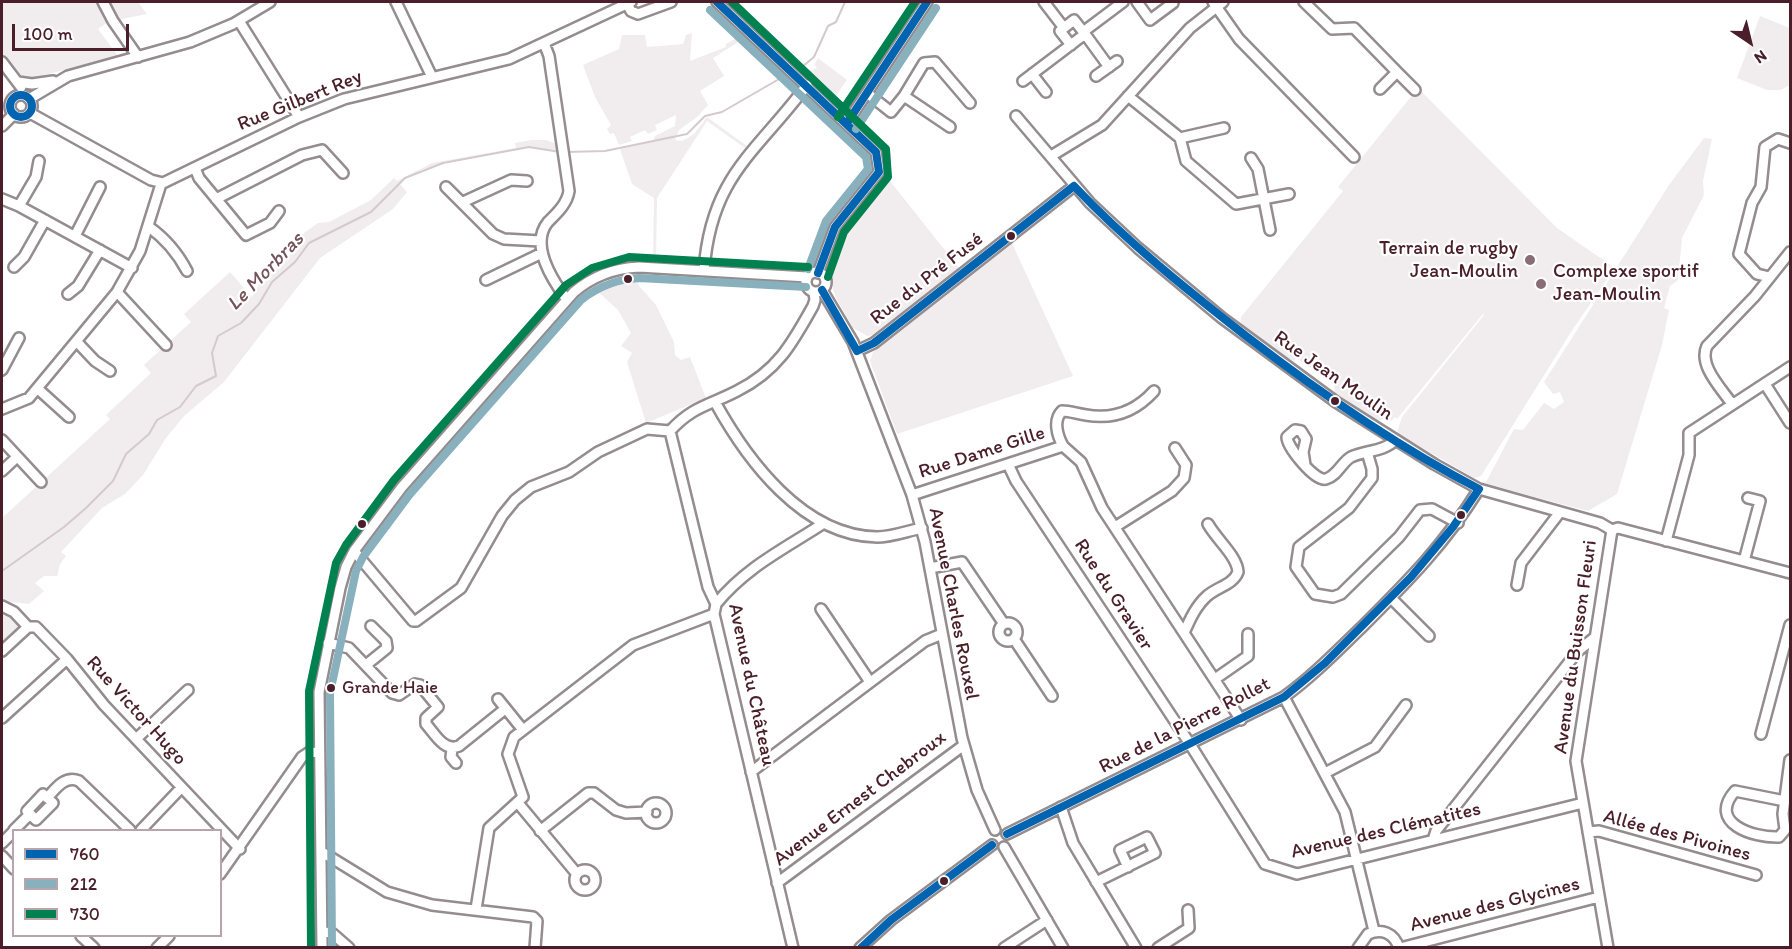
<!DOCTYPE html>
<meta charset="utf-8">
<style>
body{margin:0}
#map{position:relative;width:1792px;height:949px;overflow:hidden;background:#fff;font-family:Itim,sans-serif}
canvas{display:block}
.frame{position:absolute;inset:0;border:3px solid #4a1f2b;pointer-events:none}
.legend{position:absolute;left:12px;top:829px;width:210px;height:108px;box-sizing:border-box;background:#fff;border:2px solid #b7a5aa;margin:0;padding:8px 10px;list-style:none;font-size:18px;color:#4a1f2b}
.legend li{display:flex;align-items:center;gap:12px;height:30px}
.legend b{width:30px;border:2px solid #b7a5aa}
.north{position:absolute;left:1720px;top:12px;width:60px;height:60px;-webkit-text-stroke:4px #fff;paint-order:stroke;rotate:145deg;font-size:16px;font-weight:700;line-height:24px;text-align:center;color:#4a1f2b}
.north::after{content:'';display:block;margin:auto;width:21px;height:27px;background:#4a1f2b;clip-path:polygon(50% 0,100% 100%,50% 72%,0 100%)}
.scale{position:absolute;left:12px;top:24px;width:117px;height:27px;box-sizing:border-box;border:3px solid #4a1f2b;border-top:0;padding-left:8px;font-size:18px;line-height:21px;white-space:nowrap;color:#4a1f2b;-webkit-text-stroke:4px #fff;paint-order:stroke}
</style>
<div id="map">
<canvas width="1792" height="949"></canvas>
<div class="frame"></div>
<ul class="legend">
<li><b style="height:8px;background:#0064b0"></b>760</li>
<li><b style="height:8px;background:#88b0bd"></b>212</li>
<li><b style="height:8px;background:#00814f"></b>730</li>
</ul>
<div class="north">N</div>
<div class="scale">100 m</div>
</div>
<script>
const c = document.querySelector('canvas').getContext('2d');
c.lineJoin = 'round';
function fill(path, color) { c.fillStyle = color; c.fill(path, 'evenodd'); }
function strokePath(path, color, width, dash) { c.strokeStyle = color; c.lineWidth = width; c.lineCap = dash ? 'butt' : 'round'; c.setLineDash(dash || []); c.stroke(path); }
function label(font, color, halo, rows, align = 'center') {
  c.font = font + ' Itim,sans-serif'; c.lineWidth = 4.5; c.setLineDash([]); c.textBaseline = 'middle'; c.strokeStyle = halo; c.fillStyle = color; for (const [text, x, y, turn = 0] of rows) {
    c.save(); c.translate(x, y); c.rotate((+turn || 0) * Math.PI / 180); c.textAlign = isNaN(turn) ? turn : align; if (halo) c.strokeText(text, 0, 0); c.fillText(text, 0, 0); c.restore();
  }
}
fill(new Path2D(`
 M2,2H138L147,14L108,22L98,29L118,56L18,82L2,62Z
 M1760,16L1790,28V85L1781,90H1767L1737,78Z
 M740,26L748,36L713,58L724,76L700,91L708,105L697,117L679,130L675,140L682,141L694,134L707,117L747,146L745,148L707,121L657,198L656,262H653L654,198L632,184L620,149L653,141L655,136L675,126L676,115L655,125L657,130L648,134L645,130L630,137L632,141L619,145L614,133L610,134L607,129L611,125L595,97L583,65L619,49L622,35H645L647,47L683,44L686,35L692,33L690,61L726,47V44L738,37L735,30Z
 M818,58L847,80L832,101L804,73L817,68L815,65L813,67Z
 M1418,88L1557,228L1615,268L1573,329L1481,476L1474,478L1397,433L1402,417L1484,315L1483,314L1397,419L1395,417L1391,421L1387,418L1377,421L1335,393L1334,385L1323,376L1296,358L1294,361L1279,354L1240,325L1241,317L1343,191L1338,187Z
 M1704,138L1712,139L1703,181L1704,195L1682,238L1678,280L1670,286L1664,308L1669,310L1662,345L1617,494L1588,511L1485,484L1514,429L1523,430L1544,403L1554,409L1564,402L1560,392L1553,394L1544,382L1669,185Z
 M531,140H546L559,145L560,152L529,147L466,158L421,170L399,183L407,192L393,209L320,258L224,382L184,416L166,438L143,475L125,494L102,508L61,552L66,556L60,564L57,576H44L35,583L44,591L29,604L2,601V518L110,419L106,415L151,373L144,365L191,322L184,314L230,272L252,297L264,276L289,257L304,233L318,223L329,222L371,200L394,178L397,181L432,163L516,148L515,143Z
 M886,176L959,268L875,335L867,336L853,328L836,298L830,280V259L840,232Z
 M1011,241L1073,376L897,434L870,361L873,352Z
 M635,276L639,286L656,305L674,342L675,355L681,360L690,357L706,398L646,423L627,362L632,353L621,346L631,333L618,310L595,289Z
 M2,609L10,614L21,626L2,645Z`), '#f1edee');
strokePath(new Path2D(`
 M796,72L814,57L828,26L836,22L845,2
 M566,152L605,151L687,134L705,116L722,112L786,75L791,76
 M2,571L64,527L86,508L113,481L126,454L149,434L157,420L180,407L196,386L216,376L212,353L218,336L241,323L259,304L272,282L295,262L309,243L371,212L405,178L443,163L529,147L560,152`), '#d4cacc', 2);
const minor = new Path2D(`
 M103,2L113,21L138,57
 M396,2L432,77
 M717,2L876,152L879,172L835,227L818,273
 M1044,2L1064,28
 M1137,2L1150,20L1173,3
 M1213,2L1239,39L1354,157
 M1304,2L1332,29L1354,28L1397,72L1380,89
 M627,4L631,11L638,14L671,2
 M239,21L299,117
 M1083,32L1123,2
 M1085,34L1109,67
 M544,43L549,56L569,191C567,204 557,213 548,222C529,245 553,281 567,300
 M2,62L21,87
 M1397,72L1415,90
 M1032,74L1046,92
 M1096,76L1117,61
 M1023,81L1085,34L1074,20L1060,31L1071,45
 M18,82L32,84L53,81
 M867,93L891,112L904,96L924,63L935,62L970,103
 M10 106a11 11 0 1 1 22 0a11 11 0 1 1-22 0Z
 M904,96L950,127
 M1128,96L1180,138L1186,161L1236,204L1289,194
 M29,99L68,76L190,42L233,24L270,2
 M30,113L151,180L163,183L299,117L344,99L509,59L631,2
 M1016,116L1090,203L1138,248L1222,318L1336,402L1434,464L1479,489L1600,523L1612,530
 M847,123L927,2
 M2,126L14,114
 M1180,138L1224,128
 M1051,156L1102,125L1190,28L1223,2
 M1251,158L1258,169L1270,230
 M195,168L199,178L246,235L270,223L279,211
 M446,187L493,234L504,239L541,241
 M2,199L19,206L132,268
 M216,199L302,155L322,150L343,173
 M463,202L511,180L527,181
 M19,206L36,177L39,161
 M149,227C166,239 177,252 187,271
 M75,236L100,187
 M14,267L24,257L45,220
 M704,270C711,176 756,153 807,85
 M806 282a10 10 0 1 1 20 0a10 10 0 1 1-20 0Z
 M1769,277L1757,274L1739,254L1752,203L1761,187L1765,147L1778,139L1790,143
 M486,280L542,253
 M822,290L853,342L912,495L925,542L962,738L977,790L995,830
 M117,292L166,345
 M68,294L78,286L100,250
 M77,342L95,361L110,371
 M857,351L874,343L1074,186
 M2,370L19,338
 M1765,384L1790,423
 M38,389L69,417
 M715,402C747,460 803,536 877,537C892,537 907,531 922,528
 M1732,404C1721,388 1698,365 1707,346L1755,296L1790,252
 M2,409L29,398L117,292L140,251L161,184
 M670,431L708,587L716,604L714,614L793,948
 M670,431C693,406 708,406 737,391C777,371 792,344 813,306L815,300L814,292
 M2,440L41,482
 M1063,446L1081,462L1102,508L1241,720
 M1063,446C1057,435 1053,420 1062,411C1070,411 1078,414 1086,415C1114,420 1136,411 1154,391
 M1367,452L1372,469V478L1349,508L1299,547L1296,567L1315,594L1333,597L1341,594L1399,537L1420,510L1432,509L1458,523
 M1008,464L1016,481L1188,741L1265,864L1297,874L1583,803
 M1305,465L1303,452L1306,439L1301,431L1295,430L1287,437C1287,447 1315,482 1326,479C1337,476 1342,462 1351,457C1365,450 1384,452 1395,440
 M2,471L17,457
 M912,495L1063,446
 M1115,527L1172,491L1184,478L1186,465L1175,448
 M1612,530L1618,528L1790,573
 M1666,541L1689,455V433L1790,367
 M354,551L413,621H416L461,588L502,516L515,500L531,487L569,472L598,452L647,429L670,431
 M1744,561L1760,501L1748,498
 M930,568L962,562L1004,624
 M1517,585L1521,563L1560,512
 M1391,598L1429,636
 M716,604C746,567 784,549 824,523
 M2,606L14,612L28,627
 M821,609L870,682
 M999 632a9 9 0 1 1 18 0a9 9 0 1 1-18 0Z
 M1184,633C1190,619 1196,606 1207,596C1217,587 1233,585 1238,572C1237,556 1217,540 1208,524
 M1014,639L1052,696
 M328,643L349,648L392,693L399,695L415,684L420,685L438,707L426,718V724C435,734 444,752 459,746L505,709
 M2,651L28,627H36L67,659
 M366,665L387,648L386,641L371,626
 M1215,679L1248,656V634
 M1284,697L1345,812L1374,931
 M498,699L523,730
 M2,718L67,659L104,705L240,849
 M1761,734L1790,625
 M136,739L188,690
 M452,749L451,757L456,763
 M751,772L925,641L942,634
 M1325,773L1375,747L1406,705
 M43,794L53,803L36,820L27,811Z
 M47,798C56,788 65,775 79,781L130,830
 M1785,801L1735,791C1707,823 1753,838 1779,837L1785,830L1783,814L1790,760
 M518,803L577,874
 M646 813a10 10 0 1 1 20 0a10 10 0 1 1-20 0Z
 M1061,807L1073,843L1136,948
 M14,830L30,814
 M141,830L181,788
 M540,831L588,793H594L616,810L626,813L647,812
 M1588,832L1599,831L1756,875
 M1007,834L1284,697C1313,676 1337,651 1363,626C1408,581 1445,544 1479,489
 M1433,840L1436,831L1578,651L1594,638
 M2,843L14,831
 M1004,847L1063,948
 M322,852L387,892L432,905L533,917L537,921L535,948
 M2,856L14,869
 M575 880a10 10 0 1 1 20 0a10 10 0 1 1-20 0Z
 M220,874L302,757L308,753L318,752
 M1096,882L1155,853L1147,837L1120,850L1128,867
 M777,883L964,745
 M476,909L489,828L523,797L508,754L514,737L633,645L714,614
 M322,931L333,934L349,948
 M81,936L94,948
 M157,948L169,936
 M322,948L319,692L340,588L346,567L354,551L402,487L574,292C593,276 614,268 639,267L807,277
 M860,948L891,920L992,845
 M1004,948L1047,920
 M1158,948L1189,928L1188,910
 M1358,948L1368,934C1382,928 1394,933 1399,948
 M1400,948L1599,897
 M1608,948L1576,761L1612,530`);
strokePath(minor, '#948c8e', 14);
strokePath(minor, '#fff', 9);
strokePath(new Path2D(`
 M717,2L876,152L879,172L835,227L818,273
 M10 106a11 11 0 1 1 22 0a11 11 0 1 1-22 0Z
 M847,123L927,2
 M1074,186C1127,242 1186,289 1246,336C1320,393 1396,446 1479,489
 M822,290L857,351
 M857,351L874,343L1074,186
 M1007,834L1284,697L1325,663L1411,577L1453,527L1479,489
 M861,948L891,920L992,845`), '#0064b0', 8);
strokePath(new Path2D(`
 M710,10L866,157L868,169L826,221L808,269
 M856,129L936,8
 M332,948L330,693L356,571L363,557L410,494L581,300C599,286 617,279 639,278L806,287`), '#88b0bd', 8);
strokePath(new Path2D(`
 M732,2L886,149L888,177L844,232L828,277
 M838,117L915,2
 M311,948L309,691L336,563L346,545L394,480L566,285L592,268L629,257L808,267`), '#00814f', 8);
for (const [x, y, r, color] of [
 [1011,236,5,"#4a1f2b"],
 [1530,260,6,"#896d75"],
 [628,279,5,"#4a1f2b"],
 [1541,284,6,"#896d75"],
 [1335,401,5,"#4a1f2b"],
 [1461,515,5,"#4a1f2b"],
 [362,524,5,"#4a1f2b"],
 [331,688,5,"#4a1f2b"],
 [944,881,5,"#4a1f2b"]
]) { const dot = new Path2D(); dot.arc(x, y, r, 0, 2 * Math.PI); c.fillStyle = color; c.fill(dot); strokePath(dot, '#fff', 2); }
label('18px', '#4a1f2b', '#fff', [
 ["Grande Haie",342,688]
], 'left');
label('20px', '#4a1f2b', '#fff', [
 ["Rue Gilbert Rey",300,101,-22],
 ["Rue du Pré Fusé",927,279,-38],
 ["Rue Jean Moulin",1333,376,35],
 ["Rue Dame Gille",982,453,-18],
 ["Rue du Gravier",1113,595,57],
 ["Avenue Charles Rouxel",953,604,79],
 ["Avenue du Buisson Fleuri",1576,647,-82],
 ["Avenue du Château",751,685,78],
 ["Rue Victor Hugo",136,711,48],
 ["Rue de la Pierre Rollet",1185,726,-27],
 ["Avenue Ernest Chebroux",860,799,-37],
 ["Avenue des Clématites",1386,831,-13],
 ["Allée des Pivoines",1677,836,15],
 ["Avenue des Glycines",1495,905,-14]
]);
label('20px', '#4a1f2b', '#fff', [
 ["Terrain de rugby",1518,249],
 ["Jean-Moulin",1518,272],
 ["Complexe sportif",1553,272,"left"],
 ["Jean-Moulin",1553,295,"left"]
], 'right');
label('italic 21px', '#74535c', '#fff', [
 ["Le Morbras",266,272,-46]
]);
</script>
